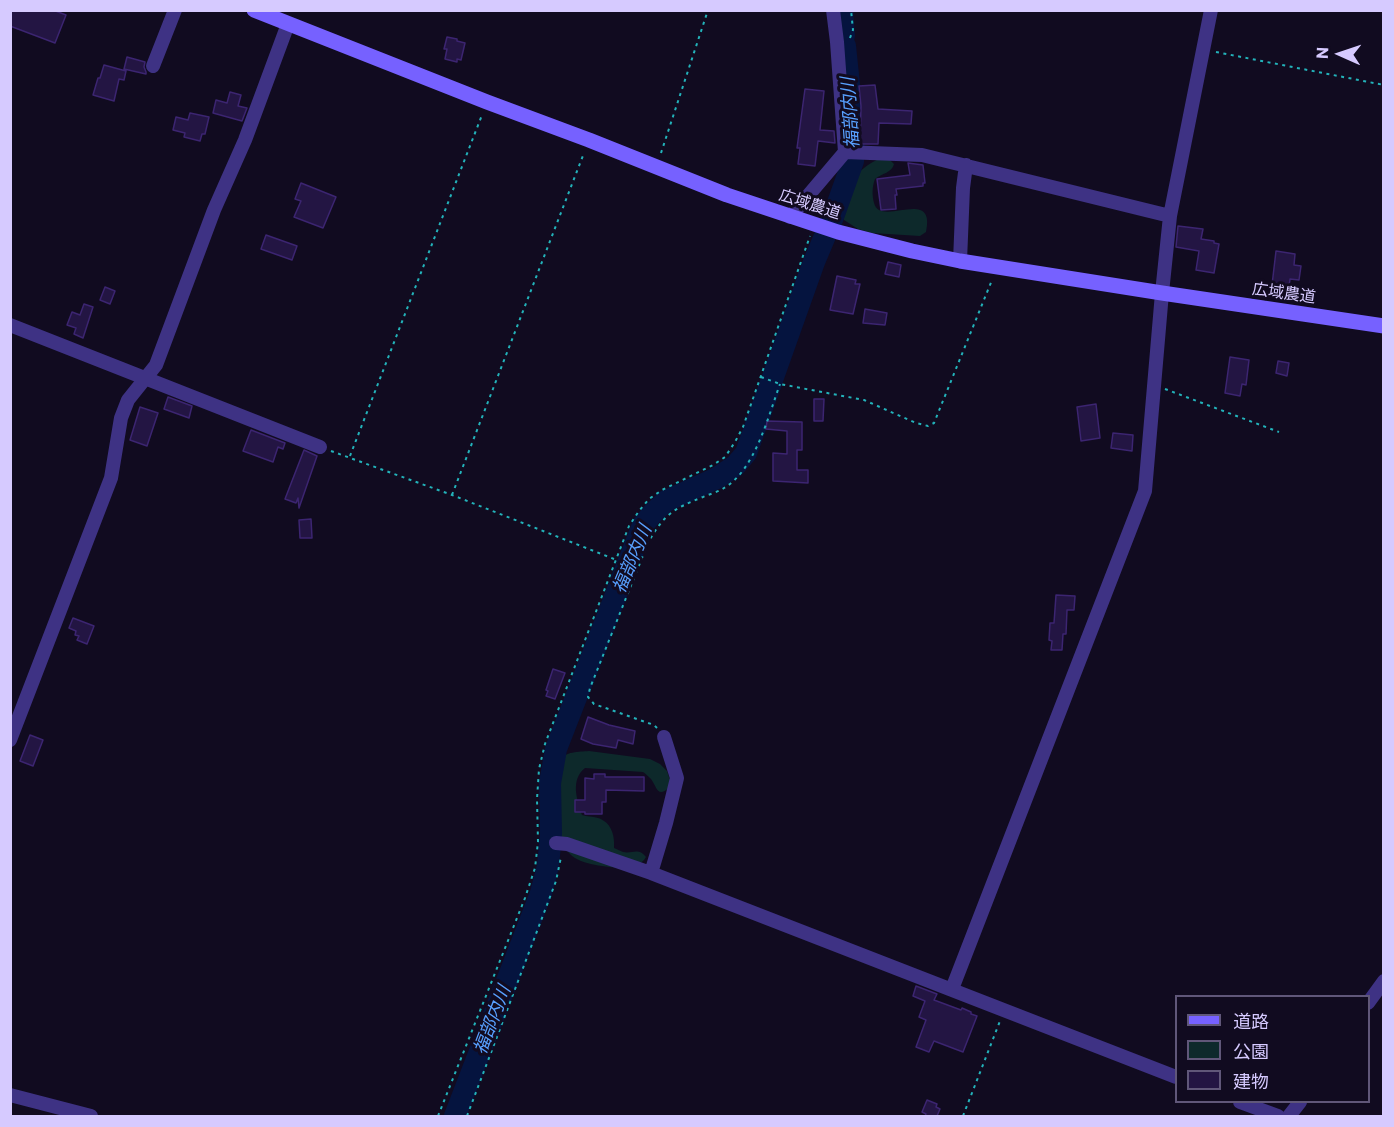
<!DOCTYPE html>
<meta charset="utf-8">
<style>
body{margin:0}
#map{position:relative;width:1394px;height:1127px;overflow:hidden;background:#110b20;font-family:Commissioner,"Noto Sans JP",sans-serif}
canvas{display:block}
.frame{position:absolute;inset:0;border:12px solid #d6caff;pointer-events:none}
.legend{position:absolute;left:1175px;top:995px;width:195px;height:108px;box-sizing:border-box;background:#110b20;border:2px solid #605779;margin:0;padding:8px 10px;list-style:none;font-size:18px;color:#d6caff}
.legend li{display:flex;align-items:center;gap:12px;height:30px}
.legend b{width:30px;border:2px solid #605779}
.north{position:absolute;left:1310px;top:24px;width:60px;height:60px;-webkit-text-stroke:4px #110b20;paint-order:stroke;rotate:273deg;font-size:16px;font-weight:700;line-height:24px;text-align:center;color:#d6caff}
.north::after{content:'';display:block;margin:auto;width:21px;height:27px;background:#d6caff;clip-path:polygon(50% 0,100% 100%,50% 72%,0 100%)}
</style>
<div id="map">
<canvas width="1394" height="1127"></canvas>
<div class="frame"></div>
<ul class="legend">
<li><b style="height:8px;background:#7661ff"></b>道路</li>
<li><b style="height:16px;background:#0d292b"></b>公園</li>
<li><b style="height:16px;background:#231543"></b>建物</li>
</ul>
<div class="north">N</div>
</div>
<script>
const c = document.querySelector('canvas').getContext('2d');
c.lineJoin = 'round';
function fill(path, color) { c.fillStyle = color; c.fill(path, 'evenodd'); }
function strokePath(path, color, width, dash) { c.strokeStyle = color; c.lineWidth = width; c.lineCap = dash ? 'butt' : 'round'; c.setLineDash(dash || []); c.stroke(path); }
function label(font, color, halo, rows, align = 'center') {
  c.font = font + ' Commissioner,"Noto Sans JP",sans-serif'; c.lineWidth = 6; c.setLineDash([]); c.textBaseline = 'middle'; c.strokeStyle = halo; c.fillStyle = color; for (const [text, x, y, turn = 0] of rows) {
    c.save(); c.translate(x, y); c.rotate((+turn || 0) * Math.PI / 180); c.textAlign = isNaN(turn) ? turn : align; if (halo) c.strokeText(text, 0, 0); c.fillText(text, 0, 0); c.restore();
  }
}
fill(new Path2D(`
 M881,158L889,159L894,164C892,173 882,173 875,179C872,187 872,195 874,203C880,228 936,186 926,232L920,236L872,233L858,229L844,220C841,192 854,169 881,158Z
 M589,751L650,759L660,764L667,771L670,780L669,788C657,798 657,787 651,779C648,776 646,774 643,772L585,768C570,780 577,800 582,815C587,817 592,816 598,818C611,822 615,835 614,848C617,849 620,851 623,852C633,854 638,847 646,857C642,865 631,868 622,868C608,867 580,865 570,854C558,841 553,814 553,797C552,790 555,782 556,774C557,771 557,764 559,761C565,751 579,752 589,751Z`), '#0d292b');
strokePath(new Path2D(`
 M842,10L844,36
 M455,1116L541,893L548,866L551,834L550,783L556,749L643,525L652,514L666,501L717,478L735,466L746,453L814,262L833,217L853,161L854,133L845,46`), '#05143f', 22);
const building = new Path2D(`
 M10,10H53L66,15L55,43L10,26Z
 M447,37L457,39V41L465,43L461,60L457,59V62L445,59L447,49H444Z
 M127,57L145,62L144,67L146,72V74L124,69Z
 M104,65L126,71L124,80L119,79L114,101L93,95L98,78H100Z
 M875,85L878,109L912,111L911,124L879,123L878,144H860L861,106L859,86Z
 M805,89L824,91L820,130L834,131L835,143L818,141L815,166L798,164L800,148H797Z
 M230,92L241,95L238,106L247,108L242,121L213,113L216,100L227,103Z
 M190,113L209,117L205,134H202L200,141L184,137L185,133L173,130L176,117L188,120Z
 M908,163L923,165L925,183H923V186L896,189L897,195H895L896,209L881,210L877,179L910,175Z
 M301,183L336,197L323,228L294,217L301,201L295,199Z
 M1178,226L1203,229L1201,239L1214,241V243L1219,244L1214,273L1196,270L1199,251L1176,247Z
 M266,235L297,246L292,260L261,249Z
 M1276,251L1295,254L1294,265L1301,266L1299,280L1290,279L1289,287L1286,286L1285,290L1276,289V286L1272,285Z
 M888,262L901,265L899,277L885,274Z
 M837,276L856,280L855,284H860L853,314L830,310Z
 M105,287L115,291L110,304L100,300Z
 M84,304L93,307L83,338L74,334L76,328L67,325L72,312L80,315Z
 M865,309L887,313L885,325L863,323Z
 M1230,357L1249,360L1246,385L1242,384L1240,396L1225,393Z
 M1278,361L1289,363L1287,376L1276,373Z
 M168,397L192,406L189,418L164,409Z
 M814,399H824L823,421H814Z
 M1096,404L1100,438L1081,441L1077,407Z
 M140,407L158,413L147,446L130,440Z
 M767,421L802,422V450H797V470H808V483L773,481V453L787,454V431L766,429Z
 M251,430L285,443L283,449L278,447L273,462L243,451Z
 M1113,433L1133,435L1132,451L1111,448Z
 M304,450L317,456L299,508L298,498L296,503L285,499Z
 M311,519L312,538H300L299,520Z
 M1056,595L1075,596L1074,610H1067L1066,634H1063L1062,650H1051L1052,641L1049,640L1050,623H1054Z
 M73,618L94,626L87,644L77,640L79,636L75,635L76,631L69,628Z
 M553,669L565,673L555,699L546,696L548,691L546,690Z
 M588,717L609,725L635,731L633,744L618,740L616,748L593,744L581,739Z
 M30,735L43,740L33,766L20,761Z
 M594,774H605V777H644V791L606,790V802H602V814H585V812H575V800H585V778L594,779Z
 M916,986L937,994L934,1000L961,1010L962,1008L971,1012V1014L977,1016L963,1052L934,1041L929,1052L916,1047L926,1020L919,1017L925,1001L913,996Z
 M927,1100L937,1104L936,1107L940,1109L937,1116H925L926,1114L922,1112Z`);
fill(building, '#231543');
strokePath(building, '#3c2571', 1.5);
strokePath(new Path2D(`
 M850,38L853,30L851,10
 M1216,52L1384,85
 M661,153L708,10
 M761,377L780,384L864,400L916,423L928,426L934,423L992,280
 M1165,389L1279,432
 M331,451L452,495L614,559
 M350,456L482,115
 M452,495L584,153
 M657,728L654,725L594,704L588,697L590,688L648,543C664,514 673,509 703,497C710,494 718,492 724,488C755,470 768,417 780,384
 M438,1116L525,898L535,868L538,842L537,799L539,769L545,744L629,526L639,511L649,499L662,490L713,465L725,457L735,442L743,427L810,236
 M467,1116L556,881L561,857
 M963,1116L1000,1021`), '#23b3ba', 2, [3, 4.5]);
strokePath(new Path2D(`
 M153,66L175,10
 M845,152L922,155L1170,216
 M790,217L845,152L837,42L833,10
 M960,261L963,188L966,165
 M10,325L320,447
 M10,740L111,478L121,418L128,400L156,365L214,210L245,140L288,24
 M556,843L567,844L651,873L1176,1077
 M651,873L666,823L677,778L664,737
 M952,989L1145,491L1162,293L1170,216L1211,10
 M1368,1003L1384,981
 M10,1095L91,1116
 M1240,1102L1278,1116
 M1289,1116L1300,1102`), '#3e3284', 14);
strokePath(new Path2D(`
 M254,10L487,102L589,140L727,195L838,232L912,251L960,261L1162,293L1384,326`), '#7661ff', 15);
label('16px', '#d6caff', '#110b20', [
 ["広域農道",810,204,18],
 ["広域農道",1284,293,8]
]);
label('italic 18px', '#58a0ff', '#110b20', [
 ["福部内川",850,113,-94],
 ["福部内川",632,559,-67],
 ["福部内川",492,1020,-69]
]);
</script>
